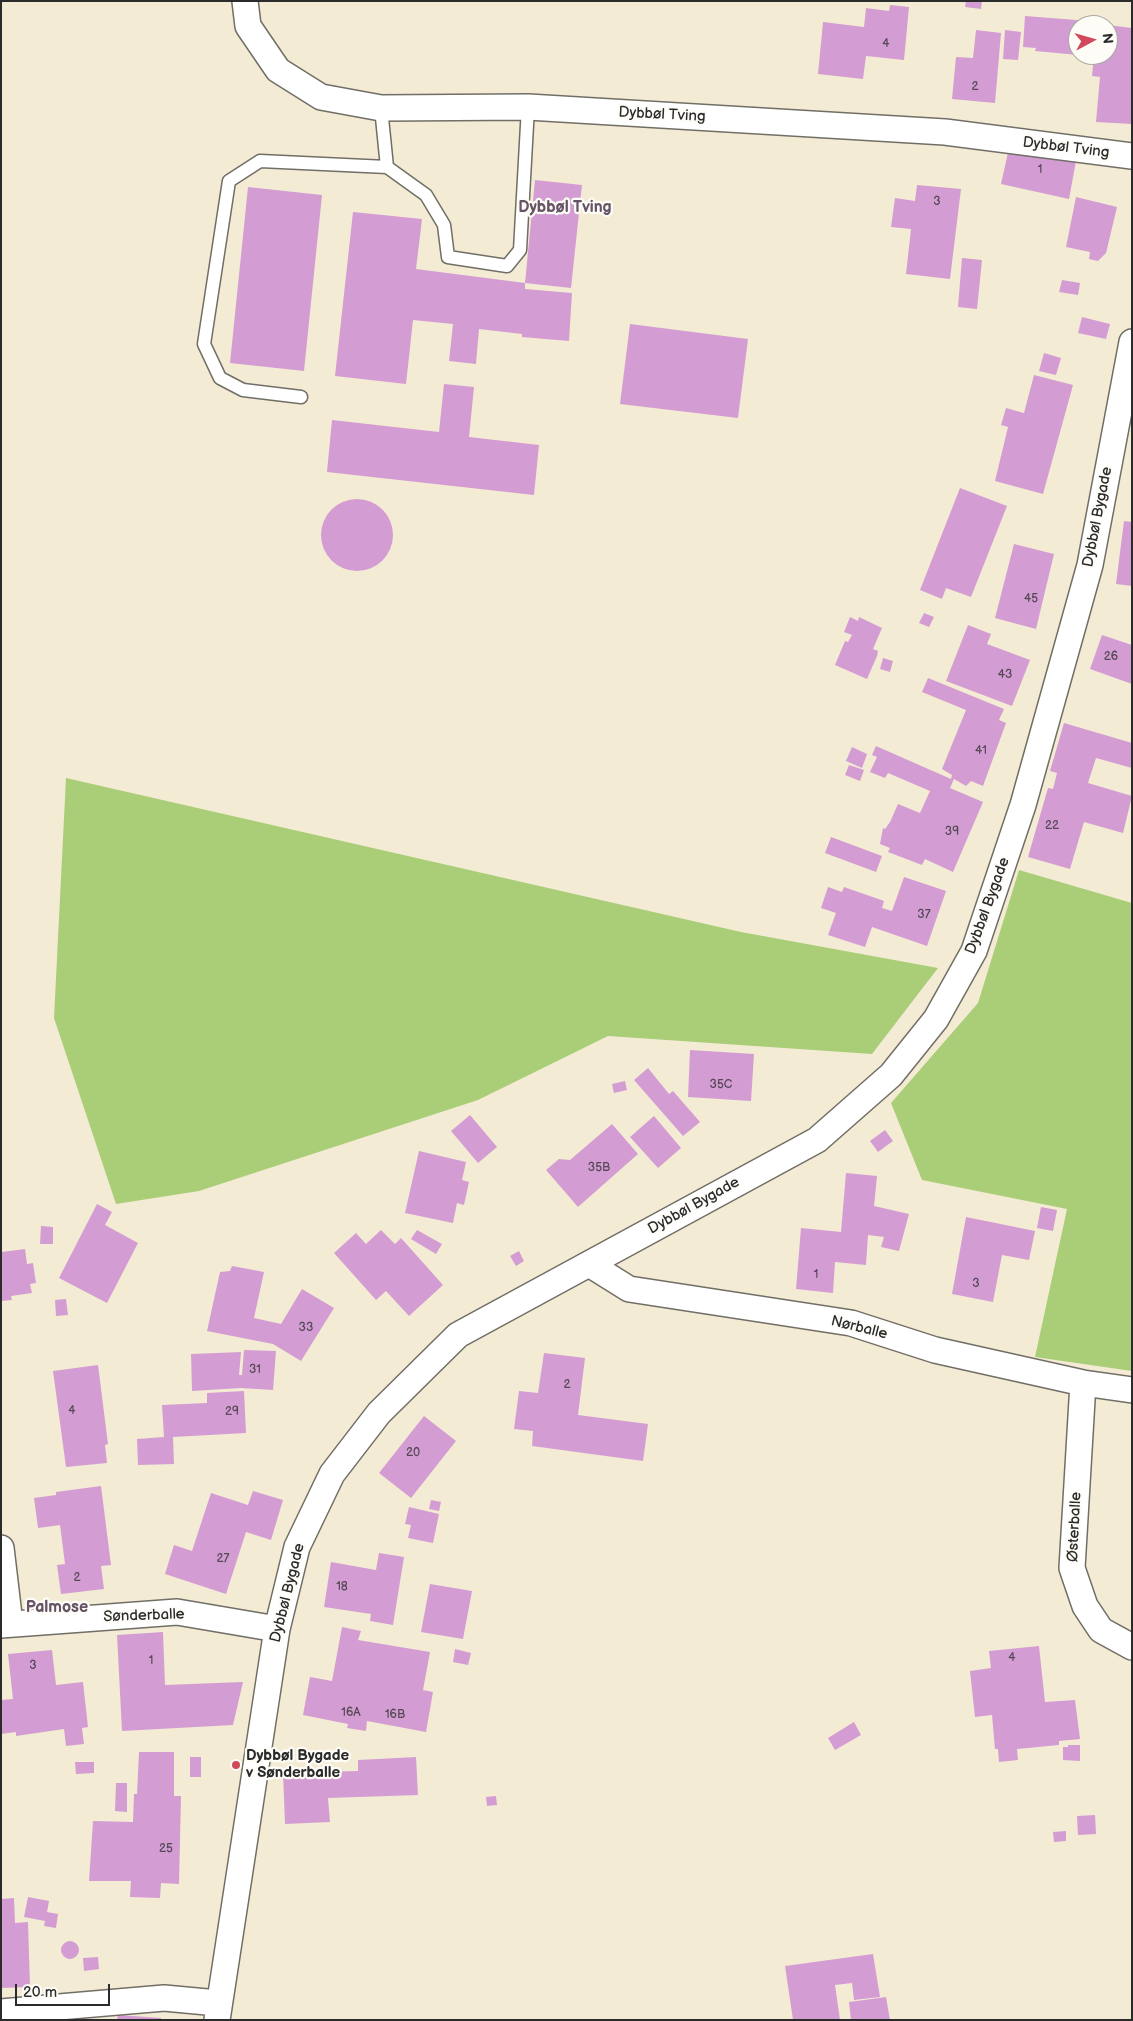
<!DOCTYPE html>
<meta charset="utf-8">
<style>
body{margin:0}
#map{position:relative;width:1133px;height:2021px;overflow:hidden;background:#f4ebd4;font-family:"Balsamiq Sans",sans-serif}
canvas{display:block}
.frame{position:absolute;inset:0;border:2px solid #2b2b2b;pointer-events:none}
.north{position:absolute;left:1068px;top:15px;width:50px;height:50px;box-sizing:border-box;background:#fdfcf7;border:1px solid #a9a8a5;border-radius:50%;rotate:84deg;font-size:14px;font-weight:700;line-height:20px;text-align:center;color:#2b2b2b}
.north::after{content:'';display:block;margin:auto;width:18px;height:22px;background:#d1495b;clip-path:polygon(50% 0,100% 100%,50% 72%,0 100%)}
.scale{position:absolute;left:15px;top:1984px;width:95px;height:22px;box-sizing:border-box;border:2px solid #2b2b2b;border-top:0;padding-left:6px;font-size:15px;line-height:18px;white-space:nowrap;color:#2b2b2b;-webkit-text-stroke:4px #fdfcf7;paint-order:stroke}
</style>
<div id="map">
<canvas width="1133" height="2021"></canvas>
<div class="frame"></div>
<div class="north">N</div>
<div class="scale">20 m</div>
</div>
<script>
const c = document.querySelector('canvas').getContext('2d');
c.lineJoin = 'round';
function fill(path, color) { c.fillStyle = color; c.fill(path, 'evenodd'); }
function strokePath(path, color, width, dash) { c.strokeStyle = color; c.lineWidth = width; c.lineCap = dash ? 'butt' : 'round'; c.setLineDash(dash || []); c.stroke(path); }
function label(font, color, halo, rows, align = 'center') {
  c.font = font + ' "Balsamiq Sans",sans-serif'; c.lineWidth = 4.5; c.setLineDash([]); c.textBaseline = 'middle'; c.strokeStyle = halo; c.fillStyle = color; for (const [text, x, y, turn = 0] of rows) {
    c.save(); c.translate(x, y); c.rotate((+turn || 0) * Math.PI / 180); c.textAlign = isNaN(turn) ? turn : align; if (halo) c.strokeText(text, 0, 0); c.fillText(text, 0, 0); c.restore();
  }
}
fill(new Path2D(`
 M66,778L741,932L938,968L872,1054L608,1036L478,1100L199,1191L116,1204L54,1018Z
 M1019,870L1132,903V1371L1035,1357L1067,1209L922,1180L891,1103L978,1003Z`), '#aace78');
fill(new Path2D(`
 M966,1H982L981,9L965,7Z
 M890,5L909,7L904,60L866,56L863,79L818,74L823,22L864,27L866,8L889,11Z
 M1025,16L1102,22V25H1078V55L1035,51L1036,48L1023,47Z
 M1108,25L1132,28V124L1096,122L1100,77L1092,76L1094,55H1108Z
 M976,30L1001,33L995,103L952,99L956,57L973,58Z
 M1005,30L1021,32L1018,60L1003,59Z
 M1009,148L1076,161L1069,199L1001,184Z
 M535,180L582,185L571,288L525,283Z
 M917,185L961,189L950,279L906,274L911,229L891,227L895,198L915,201Z
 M248,187L322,195L304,371L230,363Z
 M1076,197L1117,207L1106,253L1098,261L1089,259L1090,252L1066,247Z
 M353,212L422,219L416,269L525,283V289L572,293L569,341L522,337V334L479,329L476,364L449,361L453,324L413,320L406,384L335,376Z
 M962,258L982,260L977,309L958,307Z
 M1062,280L1080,283L1078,295L1059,292Z
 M1082,317L1110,324L1106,339L1078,333Z
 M630,324L748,339L738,418L620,404Z
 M1044,353L1061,358L1056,375L1039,371Z
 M1034,375L1073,385L1043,494L995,481L1008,427L1001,425L1006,408L1024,413Z
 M444,384L474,387L469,437L539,445L534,495L327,472L332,420L439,432Z
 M960,488L1007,506L971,597L946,588L942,599L920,590Z
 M321 535a36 36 0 1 1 72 0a36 36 0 1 1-72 0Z
 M1124,521L1132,522V586L1116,584Z
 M1014,544L1054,554L1036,629L995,618Z
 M924,613L934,617L929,627L919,623Z
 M850,617L858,621L859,617L882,628L873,649L878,651L877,656L867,679L835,665L845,641L848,642L852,635L844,632Z
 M968,625L991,634L987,644L1030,660L1012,706L946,681Z
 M1102,635L1132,645V684L1090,669Z
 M883,658L893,661L890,672L880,669Z
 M928,678L1004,709L999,720L1006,723L983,786L971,781L966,786L954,779L950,788L983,802L953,872L925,859L922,865L888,852L890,848L880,844L883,828L885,829L890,822L898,804L920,813L930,791L888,773L885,778L870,772L877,757L872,755L876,746L951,779L952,775L942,769L966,710L922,692Z
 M1064,723L1132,743V768L1096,758L1088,783L1132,796L1123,833L1084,822L1070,869L1028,857L1048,788L1053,789L1057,773L1050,771Z
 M852,747L867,754L862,768L846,761Z
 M849,765L864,770L860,781L845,775Z
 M831,837L882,856L876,872L825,853Z
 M904,877L946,891L927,946L872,927L865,947L828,935L836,913L821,908L828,887L842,892L844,887L884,901L882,908L892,911Z
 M690,1050L754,1054L751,1101L688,1097Z
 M648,1068L669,1094L673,1091L700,1122L683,1136L634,1080Z
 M625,1081L627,1090L614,1093L612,1084Z
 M470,1115L497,1147L478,1163L451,1131Z
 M654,1116L681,1148L658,1168L630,1137Z
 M612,1124L638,1154L578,1207L546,1170L559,1159L570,1160Z
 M885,1130L893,1141L878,1152L870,1141Z
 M419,1151L466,1162L462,1180L469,1182L464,1205L457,1203L453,1223L405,1213Z
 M846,1173L877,1176L874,1206L909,1214L899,1251L881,1247L884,1237L868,1235L866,1265L835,1262L833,1293L796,1289L801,1228L841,1232Z
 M97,1204L112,1212L105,1225L138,1243L107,1303L59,1278Z
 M1041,1207L1057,1210L1053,1231L1037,1228Z
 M966,1217L1035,1231L1029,1260L1002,1255L993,1302L952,1294Z
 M41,1226L53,1227V1244H40Z
 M381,1230L395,1244L401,1238L443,1285L409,1316L386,1291L376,1300L334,1253L356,1233L366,1244Z
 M417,1230L442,1244L436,1254L411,1239Z
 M25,1249L27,1264L33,1263L36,1283L30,1284L32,1293L11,1296L12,1300L1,1301L2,1252Z
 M519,1251L524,1261L516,1266L510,1256Z
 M232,1266L264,1272L254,1318L281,1324L302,1289L334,1308L301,1361L273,1344L207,1331L220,1272L230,1271Z
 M66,1299L68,1315L56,1316L55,1300Z
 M244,1350L276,1351L273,1390L241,1388L192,1391L191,1354L241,1352L239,1375H242Z
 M544,1353L585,1358L578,1415L648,1424L643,1461L532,1446L533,1431L514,1429L519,1391L538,1393Z
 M98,1365L108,1444L105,1445L107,1463L66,1467L53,1371Z
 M244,1391L246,1433L173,1437L174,1464L138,1465L137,1439L164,1437L162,1405L207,1403V1393Z
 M424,1416L456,1441L411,1498L379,1473Z
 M101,1486L111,1565L101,1566L104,1589L61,1594L57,1565L65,1564L60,1525L38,1528L34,1498L56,1495V1492Z
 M253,1491L283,1500L271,1540L246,1532L226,1594L165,1574L174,1545L192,1551L211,1493L248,1505Z
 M431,1500L441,1502L439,1511L429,1509Z
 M409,1507L439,1514L433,1543L408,1538L411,1525L405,1524Z
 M379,1553L404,1557L393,1625L370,1621L371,1614L324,1607L331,1562L376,1570Z
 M430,1584L472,1591L463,1639L421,1632Z
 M342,1627L361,1631L358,1640L430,1652L423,1690L433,1692L426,1732L367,1721L366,1731L347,1728L348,1724L303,1715L310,1677L332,1681Z
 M163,1632L165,1685L243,1682L233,1725L122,1731L117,1635Z
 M1039,1646L1045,1702L1075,1700L1080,1739L1059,1741V1745L1017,1749L1018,1760L999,1762L998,1749H995L992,1715L975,1717L970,1671L991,1668L989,1651Z
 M455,1649L471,1653L468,1665L453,1662Z
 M52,1650L56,1685L83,1682L88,1727L82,1728L84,1744L66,1746L64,1729L16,1736V1732L1,1734V1700L13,1699L8,1654Z
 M854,1722L861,1735L835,1750L828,1738Z
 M1068,1745H1080V1761L1063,1760V1747H1068Z
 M139,1752H174V1796H181L179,1884L161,1883L160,1898L130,1897L131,1881H89L93,1821L133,1822L134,1794H137Z
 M190,1757H201V1777H190Z
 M416,1757L418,1795L328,1798L330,1822L285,1824L283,1773L358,1771V1760Z
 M75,1762H94V1773L76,1774Z
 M116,1783H127V1812L115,1811Z
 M496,1796L497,1805L487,1806L486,1797Z
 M1095,1815L1096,1834L1078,1835L1077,1816Z
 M1066,1831V1841L1054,1842L1053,1832Z
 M28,1897L49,1901L47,1912L58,1914L56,1928L44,1926L45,1921L24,1917Z
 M14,1898L15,1923L28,1922L30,1987L1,1988V1899Z
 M61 1950a9 9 0 1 1 18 0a9 9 0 1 1-18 0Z
 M873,1954L880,1997L854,2000L852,1983L835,1985L840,2020H793L785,1966Z
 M98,1957L99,1969L84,1971L83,1958Z
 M886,1997L890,2020H851L849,2002Z
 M118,2015L161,2018V2020H117Z`), '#d39dd3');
const lane = new Path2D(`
 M387,167L426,195L444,225L448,257L507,266L520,250L528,107
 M301,397L243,390L220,378L204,344L229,181L260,161L387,167L381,108`);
const street = new Path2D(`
 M245,1L248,26L278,70L321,97L381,108L528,107L945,132L1132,156
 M589,1264L629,1289L851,1323L935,1350L1083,1383L1132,1390
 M1083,1383L1072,1568L1085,1606L1101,1630L1132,1647
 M1,1548L10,1624
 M1,1625L177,1612L277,1629
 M1,2012L164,1998L218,2003
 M217,2020L277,1629L297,1547L332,1474L379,1413L458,1335L817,1140L891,1075L936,1019L974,951L1023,805L1090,565L1132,342`);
strokePath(lane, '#716e66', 15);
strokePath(street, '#716e66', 28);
strokePath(lane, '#fff', 12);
strokePath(street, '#fff', 25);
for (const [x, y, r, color] of [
 [236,1765,5,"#d1495b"]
]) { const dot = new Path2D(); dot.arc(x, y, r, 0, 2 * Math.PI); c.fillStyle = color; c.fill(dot); strokePath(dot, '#fdfcf7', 2); }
label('12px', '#554855', null, [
 ["4",886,44],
 ["2",975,87],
 ["1",1040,170],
 ["3",937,202],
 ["45",1031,599],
 ["26",1111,657],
 ["43",1005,675],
 ["41",981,751],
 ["22",1052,826],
 ["39",952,832],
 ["37",924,915],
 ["35C",721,1085],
 ["35B",599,1168],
 ["1",816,1275],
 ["3",976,1284],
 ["33",306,1328],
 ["31",255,1370],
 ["2",567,1385],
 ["4",72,1411],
 ["29",232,1412],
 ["20",413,1453],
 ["27",223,1559],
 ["2",77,1578],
 ["18",342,1587],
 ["4",1012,1658],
 ["1",151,1661],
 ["3",33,1666],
 ["16A",351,1713],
 ["16B",395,1715],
 ["25",166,1849]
]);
label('15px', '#2b2b2b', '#fdfcf7', [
 ["Dybbøl Tving",662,115,3],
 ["Dybbøl Tving",1066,148,7],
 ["Dybbøl Bygade",1098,517,-79],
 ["Dybbøl Bygade",988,906,-70],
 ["Dybbøl Bygade",694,1206,-29],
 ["Nørballe",859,1328,14],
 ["Østerballe",1075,1527,-87],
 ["Dybbøl Bygade",288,1593,-76],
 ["Sønderballe",144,1616,-2]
]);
label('bold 15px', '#2b2b2b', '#fdfcf7', [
 ["Dybbøl Bygade",246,1756],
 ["v Sønderballe",246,1773]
], 'left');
label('bold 16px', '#665366', '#fdfcf7', [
 ["Dybbøl Tving",565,208],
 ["Palmose",57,1608]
]);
</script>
